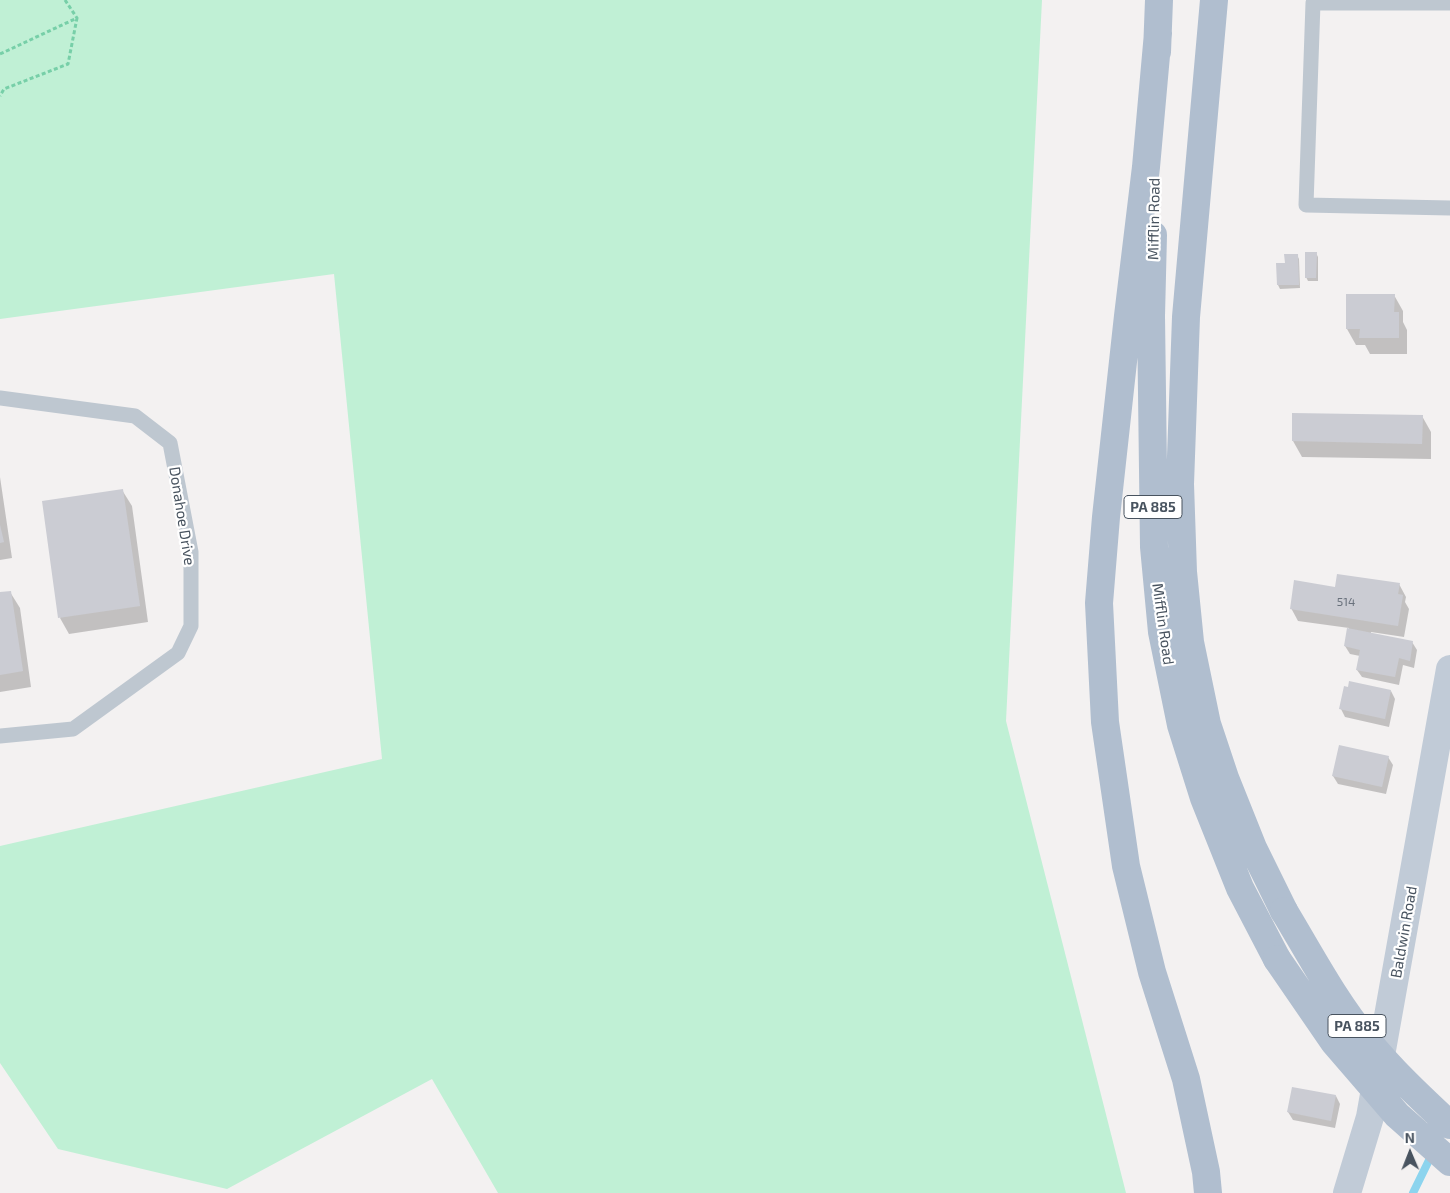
<!DOCTYPE html>
<style>
body{margin:0}
#map{position:relative;width:1450px;height:1193px;overflow:hidden;background:#f3f1f1;font-family:"Exo 2",sans-serif}
canvas{display:block}
.north{position:absolute;left:1385px;top:1128px;width:50px;height:50px;-webkit-text-stroke:4px #fff;paint-order:stroke;rotate:359deg;font-size:14px;font-weight:700;line-height:20px;text-align:center;color:#48535f}
.north::after{content:'';display:block;margin:auto;width:18px;height:22px;background:#48535f;clip-path:polygon(50% 0,100% 100%,50% 72%,0 100%)}
</style>
<div id="map">
<canvas width="1450" height="1193"></canvas>
<div class="north">N</div>
</div>
<script>
const c = document.querySelector('canvas').getContext('2d');
c.lineJoin = 'round';
function fill(path, color) { c.fillStyle = color; c.fill(path, 'evenodd'); }
function strokePath(path, color, width, dash) { c.strokeStyle = color; c.lineWidth = width; c.lineCap = dash ? 'butt' : 'round'; c.setLineDash(dash || []); c.stroke(path); }
function label(font, color, halo, rows, align = 'center') {
  c.font = font + ' "Exo 2",sans-serif'; c.lineWidth = 4.5; c.setLineDash([]); c.textBaseline = 'middle'; c.strokeStyle = halo; c.fillStyle = color; for (const [text, x, y, turn = 0] of rows) {
    c.save(); c.translate(x, y); c.rotate((+turn || 0) * Math.PI / 180); c.textAlign = isNaN(turn) ? turn : align; if (halo) c.strokeText(text, 0, 0); c.fillText(text, 0, 0); c.restore();
  }
}
fill(new Path2D(`
 M0,0H1042L1006,721L1126,1193H498L432,1079L227,1189L58,1149L0,1063V846L382,759L334,274L0,319Z`), '#c0f0d5');
fill(new Path2D(`
 M1316,253L1318,257V281H1308L1306,277Z
 M1297,255L1299,259L1300,288L1280,289L1278,285V264H1286Z
 M1394,295L1403,311V322L1407,330V354H1370L1365,345H1356L1347,329Z
 M1422,416L1431,432V459L1302,457L1293,441Z
 M0,477L12,558L0,560Z
 M122,490L132,506L148,622L69,634L60,618Z
 M1399,584L1406,597L1405,602L1409,609L1404,637L1371,632V634L1412,642L1417,650L1414,668L1403,665L1399,685L1362,677L1357,670L1360,656L1350,654L1345,646L1349,628L1298,621L1291,608L1336,588Z
 M10,592L20,608L31,687L0,692V593Z
 M1391,691L1395,699L1389,727L1345,717L1341,709Z
 M1388,757L1393,765L1386,794L1338,784L1333,776Z
 M1336,1096L1340,1104L1335,1128L1293,1120L1288,1112Z`), '#0003');
strokePath(new Path2D(`
 M1413,1193L1433,1152`), '#8cd4ee', 8);
fill(new Path2D(`
 M1305,252H1317L1316,278H1305Z
 M1284,254H1298L1299,285H1277L1276,263H1285Z
 M1346,294H1395L1394,312H1399V338H1359L1360,329H1346Z
 M1292,413L1423,415L1422,444L1292,441Z
 M123,489L140,606L58,618L42,501Z
 M0,525L4,542L0,543Z
 M1337,574L1400,583L1398,594L1403,595L1398,626L1290,609L1294,580L1335,587Z
 M11,591L23,671L0,675V592Z
 M1347,628L1413,641L1410,661L1399,658L1395,677L1356,670L1360,650L1344,646Z
 M1349,681L1391,690L1385,719L1339,709L1344,686L1348,687Z
 M1339,745L1389,756L1382,787L1332,776Z
 M1292,1087L1336,1095L1331,1121L1287,1112Z`), '#cbccd3');
strokePath(new Path2D(`
 M65,0L77,18
 M0,54L77,18L68,64L4,89L0,96`), '#77cfa8', 3, [4, 2.5]);
strokePath(new Path2D(`
 M1450,3H1313L1306,205L1450,208
 M0,398L135,416L170,443L191,552V626L178,653L73,729L0,736`), '#bec7d0', 15);
strokePath(new Path2D(`
 M1347,1193L1370,1117L1450,669`), '#c1cbd7', 28);
strokePath(new Path2D(`
 M1214,0L1186,317L1180,484L1183,572L1190,642L1207,724L1225,778L1253,848L1284,911
 M1158,33L1146,167L1128,316L1106,517L1099,603L1105,722L1126,866L1152,972L1186,1079L1206,1172L1208,1193
 M1157,52L1159,0
 M1153,235L1151,316L1154,547L1162,632L1181,725L1204,798L1240,888L1277,959`), '#b0becf', 28);
strokePath(new Path2D(`
 M1284,911C1310,954 1335,1002 1367,1040C1392,1071 1421,1098 1450,1125
 M1277,959L1334,1042L1397,1115L1450,1162`), '#b0becf', 28);
label('12px', '#69717c', null, [
 ["514",1346,602]
]);
for (const [x, y, w] of [
 [1153,507,58],
 [1357,1026,58]
]) { const box = new Path2D(); box.roundRect(x - w / 2, y - 11.5, w, 23, 4); c.fillStyle = '#fff'; c.fill(box); strokePath(box, '#48535f', 1); }
label('bold 14px', '#48535f', null, [
 ["PA 885",1153,507],
 ["PA 885",1357,1026]
]);
label('15px', '#48535f', '#fff', [
 ["Mifflin Road",1154,219,-89],
 ["Donahoe Drive",182,516,81],
 ["Mifflin Road",1163,624,82],
 ["Baldwin Road",1404,932,-80]
]);
</script>
